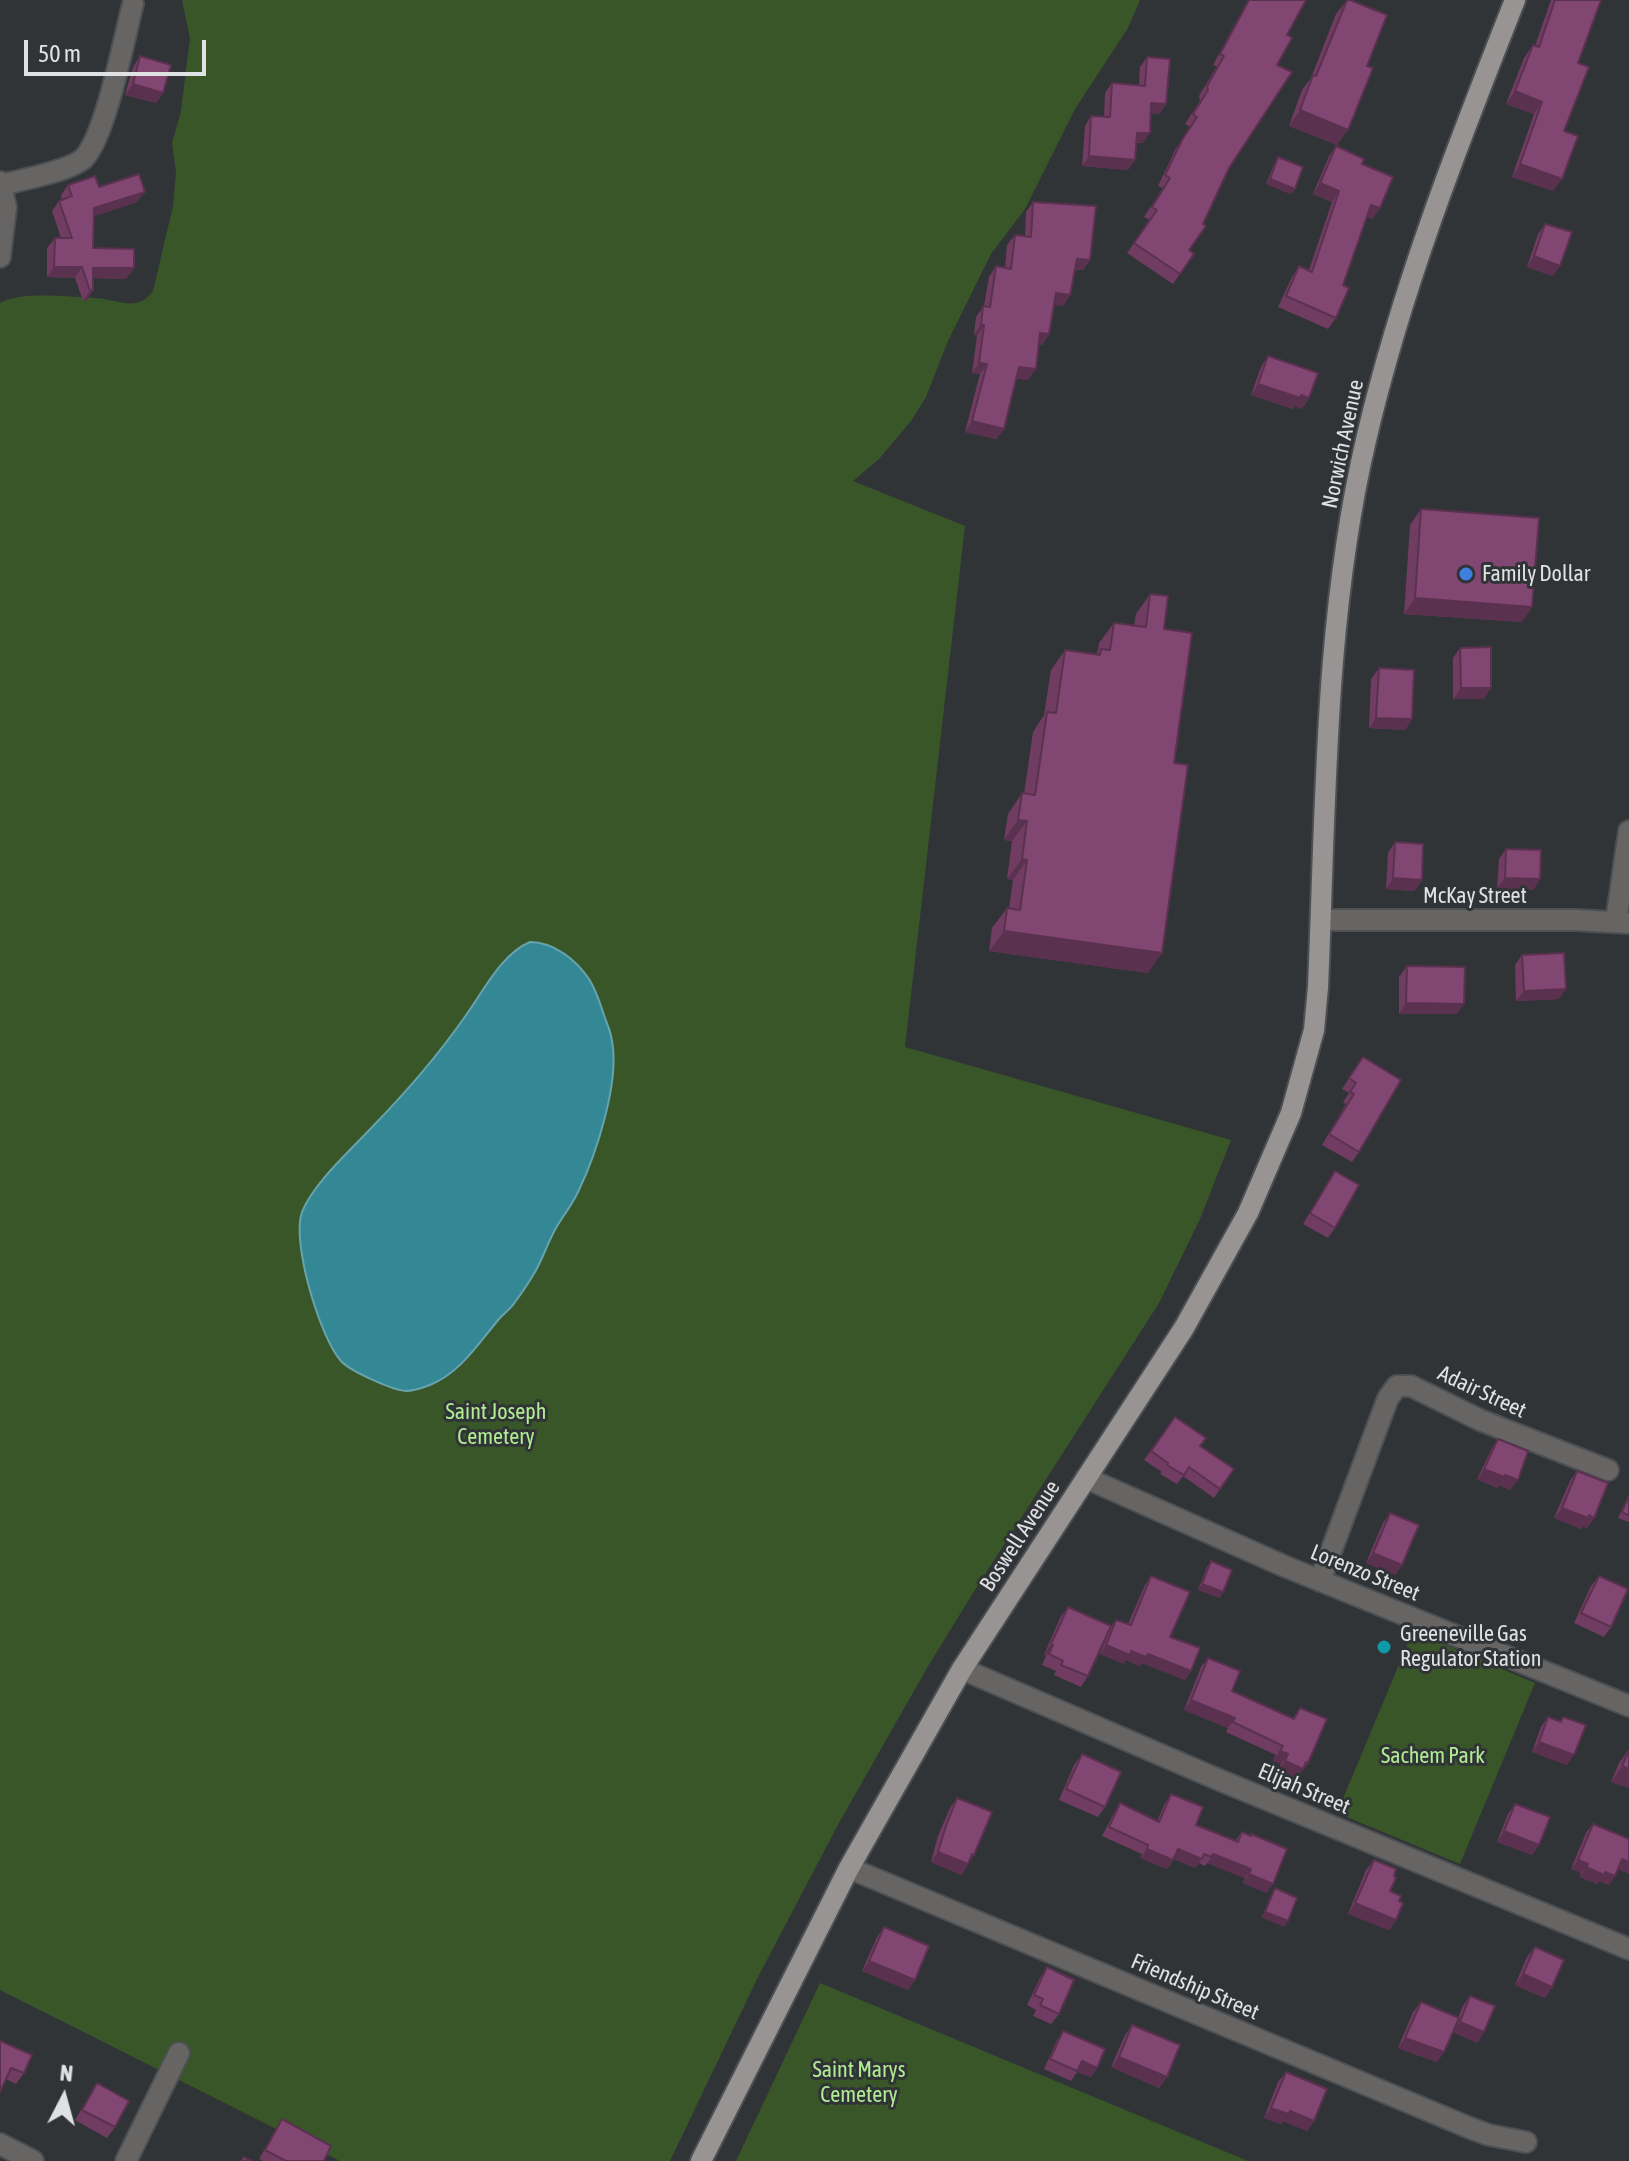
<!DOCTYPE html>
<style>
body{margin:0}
#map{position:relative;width:1629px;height:2161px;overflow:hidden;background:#313437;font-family:"Asap Condensed",sans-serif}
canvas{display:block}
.north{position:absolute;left:24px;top:2057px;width:80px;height:80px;-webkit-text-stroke:6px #313437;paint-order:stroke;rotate:6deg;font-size:22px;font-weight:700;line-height:32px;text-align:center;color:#dfe1e3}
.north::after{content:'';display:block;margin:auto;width:28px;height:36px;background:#dfe1e3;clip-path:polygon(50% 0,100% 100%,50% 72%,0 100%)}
.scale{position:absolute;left:24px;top:40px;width:182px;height:36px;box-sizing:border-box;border:4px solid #dfe1e3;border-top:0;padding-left:10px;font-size:24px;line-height:28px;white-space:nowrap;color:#dfe1e3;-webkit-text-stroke:6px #313437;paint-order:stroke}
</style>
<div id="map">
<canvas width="1629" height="2161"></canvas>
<div class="north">N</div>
<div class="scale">50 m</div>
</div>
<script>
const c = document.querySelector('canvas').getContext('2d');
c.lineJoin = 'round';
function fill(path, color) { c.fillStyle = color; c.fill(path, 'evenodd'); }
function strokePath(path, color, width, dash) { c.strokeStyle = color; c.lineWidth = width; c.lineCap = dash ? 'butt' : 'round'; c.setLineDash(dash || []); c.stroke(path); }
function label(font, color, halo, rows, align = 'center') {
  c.font = font + ' "Asap Condensed",sans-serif'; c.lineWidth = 6; c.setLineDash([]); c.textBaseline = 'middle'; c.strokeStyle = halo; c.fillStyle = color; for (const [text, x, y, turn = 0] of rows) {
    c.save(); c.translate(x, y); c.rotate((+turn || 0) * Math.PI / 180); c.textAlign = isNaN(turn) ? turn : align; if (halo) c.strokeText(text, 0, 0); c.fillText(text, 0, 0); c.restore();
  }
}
fill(new Path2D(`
 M182,0H1140L1128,28L1075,109L1025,209L991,254L947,343L926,397L911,421L879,459L853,481L965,526L905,1047L1231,1140L1200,1219L1159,1303L973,1593L927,1668L840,1821L758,1977L670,2161H340L0,1990V303C22,291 68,297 94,298C115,298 137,314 153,291L173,206L176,172L172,143L181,111L190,38Z
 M1413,1631L1535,1683L1460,1864L1337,1813Z
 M820,1983L1248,2161H736Z`), '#395629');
const water = new Path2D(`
 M530,942C554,942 576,960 589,979C596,990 599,1000 603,1012C606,1022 611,1031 612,1041C620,1082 596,1155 578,1192C572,1205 563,1216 556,1228C548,1242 543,1258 535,1272C529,1282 522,1293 515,1302C511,1309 504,1313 499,1319C478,1344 460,1373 430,1385C422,1388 414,1391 406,1391C392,1390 350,1371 341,1361C320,1338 291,1241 302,1212C314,1182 353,1148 375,1124C407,1091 438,1055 464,1018C483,992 501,954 530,942Z`);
fill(water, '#348895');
strokePath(water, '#67a3ac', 2);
const minor = new Path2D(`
 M0,182L6,207L0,257
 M1,185C20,180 71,171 84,158C106,135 124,38 133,4
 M1321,920H1575L1629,923
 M1616,922L1629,831
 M1086,1478L1284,1566L1629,1706
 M1320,1581L1388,1398L1397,1386H1411L1480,1420L1608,1470
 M962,1669L1217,1779L1629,1949
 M849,1868L1470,2128L1489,2135L1526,2142
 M0,2144L33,2161
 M126,2161L179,2053`);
const major = new Path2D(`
 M701,2161L849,1868L962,1669L1184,1328L1248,1213L1291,1113L1314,1030L1318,987C1326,805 1324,619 1366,440C1401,289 1458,144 1515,0`);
strokePath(minor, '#4d5053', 24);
strokePath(major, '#4d5053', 24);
strokePath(minor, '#676464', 20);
strokePath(major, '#999494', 20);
fill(new Path2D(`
 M1248,0H1306L1287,35L1277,65L1189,250L1194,254L1173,284L1127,253L1150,220L1144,217L1163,188L1158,186L1175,150L1190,127L1185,124L1200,101L1199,96L1217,66L1213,65Z
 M1347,0L1367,66L1337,145L1289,126L1302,90L1311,78L1336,14Z
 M1551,0H1601L1578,63L1564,131L1553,191L1512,177L1534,114L1506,104L1524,58L1533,45L1535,46Z
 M140,56L163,93L156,103L125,95L133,67Z
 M1147,57L1166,104L1159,114L1151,113L1143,143H1137L1128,170L1082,166L1085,126L1091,116L1104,117L1105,93L1112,83L1139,85L1140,67Z
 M1336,146L1362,164L1380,208L1372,219L1367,216L1343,285L1336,318L1328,329L1278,307L1292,277L1299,266L1309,270L1332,202L1313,194L1329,156Z
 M1278,157L1295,189L1291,194L1266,184L1275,162Z
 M68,185L99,187L137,202L94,216L93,248L134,268L126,279L93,278V290L86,301H83L75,278L47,277V248L55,238H61L52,211L59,201L62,200L61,195Z
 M1033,202L1090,260L1083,270H1075L1070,295L1063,306L1054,304L1049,334L1042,345L1039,344L1028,380L1016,378L1004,429L996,439L965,432L980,374L972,373L977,336L974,335L976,317L984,306L989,277L996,266L1005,268L1007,245L1015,235L1025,236L1026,212Z
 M1545,224L1553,276L1527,267L1538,234Z
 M1268,356L1309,398L1302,409L1295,406L1293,409L1251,395L1261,367Z
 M1421,509L1532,607L1522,622L1404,614L1410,525Z
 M1150,594L1164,629L1174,763L1148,973L989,951L992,928L1007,908H1009L1013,880L1007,879L1012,841L1004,840L1008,814L1022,793L1024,794L1033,732L1044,715L1051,670L1065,650L1097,654L1099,643L1114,623L1134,626L1136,614Z
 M1460,648L1484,699H1453V658Z
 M1379,668L1412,719L1405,730L1369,728L1371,679Z
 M1395,842L1422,880L1414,891L1386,889L1388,853Z
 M1506,849L1540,879L1533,890L1497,888L1499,859Z
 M1522,955L1559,999L1516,1001L1515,965Z
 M1407,966L1457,1014H1399V977Z
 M1363,1057L1359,1152L1352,1162L1322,1145L1346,1104L1343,1102L1349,1093L1342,1089Z
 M1335,1171V1228L1328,1238L1303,1224Z
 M1175,1417L1200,1446L1234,1469L1214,1498L1183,1476L1177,1484L1160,1474L1162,1472L1144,1460Z
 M1498,1439L1518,1480L1510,1490L1499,1485L1497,1488L1477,1479L1491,1450Z
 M1577,1471L1594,1518L1587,1528L1583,1526L1581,1529L1554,1518L1570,1481Z
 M1629,1495V1522L1618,1518Z
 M1390,1513L1402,1565L1395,1575L1366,1563L1383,1523Z
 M1211,1561L1220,1598L1198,1590L1207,1567Z
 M1151,1576L1170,1637L1185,1680L1142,1663L1140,1666L1126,1660L1124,1664L1100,1654L1110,1628L1116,1620L1128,1624L1145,1585Z
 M1599,1576L1611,1627L1604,1637L1574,1623L1591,1586Z
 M1068,1607L1088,1676L1081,1687L1054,1675L1056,1671L1042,1665L1046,1656L1044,1655L1060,1618Z
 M1208,1658L1232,1691L1293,1718L1300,1708L1308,1763L1296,1779L1278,1771L1281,1764L1273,1761L1276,1755L1226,1732L1228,1728L1184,1710L1201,1667Z
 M1548,1717L1560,1721L1563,1717L1567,1765L1532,1752L1541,1727Z
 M1629,1749V1788L1611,1782L1619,1763Z
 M1082,1754L1105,1807L1098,1817L1059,1800L1074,1765Z
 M1171,1794L1196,1825L1235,1841L1242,1832L1267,1893L1243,1883L1245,1878L1207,1863L1205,1866L1199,1863L1195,1868L1174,1859L1167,1869L1140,1858L1142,1854L1102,1836L1114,1813L1120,1803L1157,1821L1165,1803Z
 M957,1798L974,1855L961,1875L931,1862L938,1836L950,1808Z
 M1515,1804L1539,1845L1532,1855L1497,1842L1508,1814Z
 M1593,1824L1629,1839V1874L1618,1869L1609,1885L1599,1881L1597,1884L1580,1877L1581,1873L1571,1869L1586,1833Z
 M1374,1860L1394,1876L1390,1891L1399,1901L1396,1920L1389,1930L1348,1914L1366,1870Z
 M884,1927L908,1990L862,1971L877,1937Z
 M1535,1947L1552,1987L1545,1998L1515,1985L1527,1957Z
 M1047,1967L1059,2014L1051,2024L1033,2016L1036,2010L1027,2005L1040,1978Z
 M1470,1996L1484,2032L1477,2043L1453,2032L1444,2052L1437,2062L1398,2048L1413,2012L1421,2002L1458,2018L1463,2006Z
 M1132,2025L1167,2077L1159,2088L1111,2067L1125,2035Z
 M1063,2031L1097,2068L1091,2077L1077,2072L1071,2081L1044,2069L1057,2040Z
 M0,2041L24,2073L16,2084L6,2079Z
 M1286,2072L1314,2121L1307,2131L1283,2121L1281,2124L1264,2118L1278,2082Z
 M97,2083L115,2127L107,2138L75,2120Z
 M282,2119L324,2161H263L259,2159Z`), '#703c62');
fill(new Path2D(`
 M133,84L163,93L156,103L125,95Z
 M1515,91L1542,102L1534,114L1506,104Z
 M1151,103L1166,104L1159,114L1145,112Z
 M1300,110L1348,130L1337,145L1289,126Z
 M1137,133H1150L1143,143L1131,142Z
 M1089,156L1135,160L1128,170L1082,166Z
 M1520,164L1562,179L1553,191L1512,177Z
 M1270,179L1295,189L1291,194L1266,184Z
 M1320,183L1339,191L1332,202L1313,194Z
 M145,192L137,202L86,219L94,208Z
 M1371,205L1380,208L1372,219L1364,215Z
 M1534,256L1560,266L1553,276L1527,267Z
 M1077,259L1090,260L1083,270L1069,269Z
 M54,267H82L75,278L47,277Z
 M93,268H134L126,279L86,278Z
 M93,290L86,301H83L90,291Z
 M1056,293L1070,295L1063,306L1048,304Z
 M981,325H984L977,336L974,335Z
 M1040,333L1049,334L1042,345L1033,343Z
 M979,363L987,364L980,374L972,373Z
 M1019,367L1036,369L1028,380L1011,378Z
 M1258,384L1301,395L1309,398L1302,409L1295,406L1293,409L1251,395Z
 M972,421L1004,429L996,439L965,432Z
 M1415,598L1532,607L1522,622L1404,614Z
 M1461,688H1491L1484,699H1453Z
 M1376,718L1412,719L1405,730L1369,728Z
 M1018,820L1027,821L1012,841L1004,840Z
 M1022,859L1027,860L1013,880L1007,879Z
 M1393,878L1422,880L1414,891L1386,889Z
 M1505,878L1540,879L1533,890L1497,888Z
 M1004,931L1162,953L1148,973L989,951Z
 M1566,989L1559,999L1516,1001L1524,991Z
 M1406,1003L1464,1004L1457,1014H1399Z
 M1484,1469L1505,1475L1518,1480L1510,1490L1499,1485L1497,1488L1477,1479Z
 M1562,1508L1589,1515L1594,1518L1587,1528L1583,1526L1581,1529L1554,1518Z
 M1373,1553L1402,1565L1395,1575L1366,1563Z
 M1202,1584L1223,1592L1220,1598L1198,1590Z
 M1051,1644L1053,1645L1046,1656L1044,1655Z
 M1106,1645L1148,1654L1191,1671L1185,1680L1142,1663L1140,1666L1126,1660L1124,1664L1100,1654Z
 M1191,1700L1235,1718L1228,1728L1184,1710Z
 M1539,1742L1574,1755L1567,1765L1532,1752Z
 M1280,1751L1288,1754L1281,1764L1273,1761Z
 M1285,1761L1303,1769L1296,1779L1278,1771Z
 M1622,1766L1629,1769V1788L1611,1782Z
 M1504,1831L1539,1845L1532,1855L1497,1842Z
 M1147,1849L1173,1860L1167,1869L1140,1858Z
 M1178,1849L1202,1859L1195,1868L1171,1858Z
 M938,1852L972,1854L974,1855L961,1875L931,1862Z
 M1213,1854L1251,1869L1245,1878L1207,1863Z
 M1622,1859L1629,1862V1874L1616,1868Z
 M1578,1860L1588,1864L1581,1873L1571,1869Z
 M1586,1867L1605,1872L1615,1876L1609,1885L1599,1881L1597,1884L1580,1877Z
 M1249,1874L1273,1884L1267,1893L1243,1883Z
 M1355,1903L1396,1920L1389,1930L1348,1914Z
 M1265,1912L1288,1921L1284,1927L1261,1917Z
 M869,1961L915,1980L908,1990L862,1971Z
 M1523,1974L1552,1987L1545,1998L1515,1985Z
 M1460,2022L1484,2032L1477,2043L1452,2032Z
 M1405,2038L1426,2044L1444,2052L1437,2062L1419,2055L1418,2056L1398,2048Z
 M1119,2057L1167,2077L1159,2088L1111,2067Z
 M1082,2061L1097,2068L1091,2077L1077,2072Z
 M1271,2108L1290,2111L1314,2121L1307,2131L1283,2121L1281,2124L1264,2118Z`), '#5b3150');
const building = new Path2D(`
 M1249,0H1306L1287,35L1292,38L1277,65L1292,72L1229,168L1203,224L1206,226L1189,250L1194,254L1180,274L1134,243L1157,210L1152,207L1170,178L1165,175L1182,140L1197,117L1193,114L1208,90L1207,86L1224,56L1220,54Z
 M1347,0H1350L1387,15L1367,66L1373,68L1348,130L1300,110L1313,75L1316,76Z
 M1555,0H1601L1578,63L1589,67L1564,131L1578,136L1562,179L1520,164L1542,102L1515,91L1533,45L1539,47Z
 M140,56L171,65L163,93L133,84Z
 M1147,57L1170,59L1166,104L1151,103L1150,133H1137L1135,160L1089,156L1091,116L1110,117L1112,83L1145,86Z
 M1336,146L1364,159L1362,164L1393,177L1380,208L1371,205L1343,285L1349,288L1336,318L1286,296L1299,266L1312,272L1339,191L1320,183Z
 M1278,157L1303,167L1295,189L1270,179Z
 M139,174L145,192L94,208L93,248L134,249V268H93V290L90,291L82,267H54L55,238H72L59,201L72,196L68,185L95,176L99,187Z
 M1033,202L1096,206L1090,260L1077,259L1070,295L1056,293L1049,334L1040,333L1036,369L1019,367L1004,429L972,421L987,364L979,363L984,325H981L983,306L990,307L996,266L1011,269L1015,235L1031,237Z
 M1545,224L1572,232L1560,266L1534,256Z
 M1268,356L1318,373L1309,398L1301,395L1300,398L1258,384Z
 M1421,509L1539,518L1532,607L1415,598Z
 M1150,594L1168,596L1164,629L1192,633L1174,763L1188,765L1162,953L1004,931L1007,908L1020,910L1027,860L1022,859L1027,821L1018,820L1022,793L1035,795L1047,712L1056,713L1065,650L1100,655L1101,649L1110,650L1114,623L1146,627Z
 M1491,647V688H1461L1460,648Z
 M1379,668L1414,670L1412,719L1376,718Z
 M1395,842L1423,844L1422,880L1393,878Z
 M1506,849L1541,850L1540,879L1505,878Z
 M1564,953L1566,989L1524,991L1522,955Z
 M1407,966L1465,967L1464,1004L1406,1003Z
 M1363,1057L1401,1080L1359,1152L1329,1134L1354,1094L1350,1092L1356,1083L1349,1078Z
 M1335,1171L1359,1185L1335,1228L1310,1213Z
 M1175,1417L1206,1438L1200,1446L1234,1469L1220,1489L1189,1467L1184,1475L1167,1465L1168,1463L1151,1451Z
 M1498,1439L1528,1451L1518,1480L1505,1475L1504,1477L1484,1469Z
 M1577,1471L1608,1483L1594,1518L1589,1515L1588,1518L1562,1508Z
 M1629,1496V1516L1622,1512Z
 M1390,1513L1419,1525L1402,1565L1373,1553Z
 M1211,1561L1232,1570L1223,1592L1202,1584Z
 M1151,1576L1190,1592L1170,1637L1200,1648L1191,1671L1148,1654L1146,1657L1131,1651L1130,1655L1106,1645L1116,1620L1131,1625Z
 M1599,1576L1628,1589L1611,1627L1581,1613Z
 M1068,1607L1111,1626L1088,1676L1061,1665L1063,1661L1049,1654L1053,1645L1051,1644Z
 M1208,1658L1240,1671L1232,1691L1294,1719L1300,1708L1327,1719L1308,1763L1306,1762L1303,1769L1285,1761L1288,1754L1280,1751L1283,1746L1233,1722L1235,1718L1191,1700Z
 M1548,1717L1561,1722L1563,1717L1586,1725L1574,1755L1539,1742Z
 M1629,1750V1769L1622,1766Z
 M1082,1754L1121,1772L1105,1807L1066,1789Z
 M1171,1794L1203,1807L1196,1825L1238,1842L1242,1832L1251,1836V1834L1287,1849L1273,1884L1249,1874L1251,1869L1213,1854L1211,1857L1204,1854L1202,1859L1178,1849L1173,1860L1147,1849L1148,1845L1109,1827L1120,1803L1159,1822Z
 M957,1798L992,1812L974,1855L972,1854L968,1864L938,1852L946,1826Z
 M1515,1804L1550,1817L1539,1845L1504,1831Z
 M1593,1824L1629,1839V1862L1622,1859L1615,1876L1605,1872L1604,1875L1586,1867L1588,1864L1578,1860Z
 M1374,1860L1396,1869L1394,1876L1396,1878L1390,1891L1401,1896L1399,1901L1403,1903L1396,1920L1355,1903Z
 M1275,1888L1297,1898L1288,1921L1265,1912Z
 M884,1927L929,1946L915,1980L869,1961Z
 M1535,1947L1564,1960L1552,1987L1523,1974Z
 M1047,1967L1074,1980L1059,2014L1040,2005L1043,1999L1034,1995Z
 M1470,1996L1495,2006L1484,2032L1460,2022Z
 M1421,2002L1459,2018L1444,2052L1405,2038Z
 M1132,2025L1180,2045L1167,2077L1119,2057Z
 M1063,2031L1105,2049L1097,2068L1082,2061L1077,2071L1050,2059Z
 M0,2041L32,2055L24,2073L11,2068L0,2092Z
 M1286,2072L1327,2089L1314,2121L1290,2111L1288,2114L1271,2108Z
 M97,2083L129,2101L115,2127L82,2110Z
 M282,2119L331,2146L324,2161H286L265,2150Z
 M243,2157L252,2161H242Z`);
fill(building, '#824672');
strokePath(building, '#5b3150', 2);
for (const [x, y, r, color] of [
 [1466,574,8,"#3f7fe0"],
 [1384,1647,8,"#0f9aa8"]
]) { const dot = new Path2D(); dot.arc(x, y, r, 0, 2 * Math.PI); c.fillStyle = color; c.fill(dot); strokePath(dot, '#313437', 3); }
label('22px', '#dfe1e3', '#313437', [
 ["Norwich Avenue",1343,444,-78],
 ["McKay Street",1475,896],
 ["Adair Street",1482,1392,25],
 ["Boswell Avenue",1020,1536,-57],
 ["Lorenzo Street",1365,1573,22],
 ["Elijah Street",1304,1789,23],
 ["Friendship Street",1195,1987,23]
]);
label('22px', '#dfe1e3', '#313437', [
 ["Family Dollar",1482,574],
 ["Greeneville Gas",1400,1634],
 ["Regulator Station",1400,1659]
], 'left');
label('22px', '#b1ec93', '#313437', [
 ["Saint Joseph",496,1412],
 ["Cemetery",496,1437],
 ["Sachem Park",1433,1756],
 ["Saint Marys",859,2070],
 ["Cemetery",859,2095]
]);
</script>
